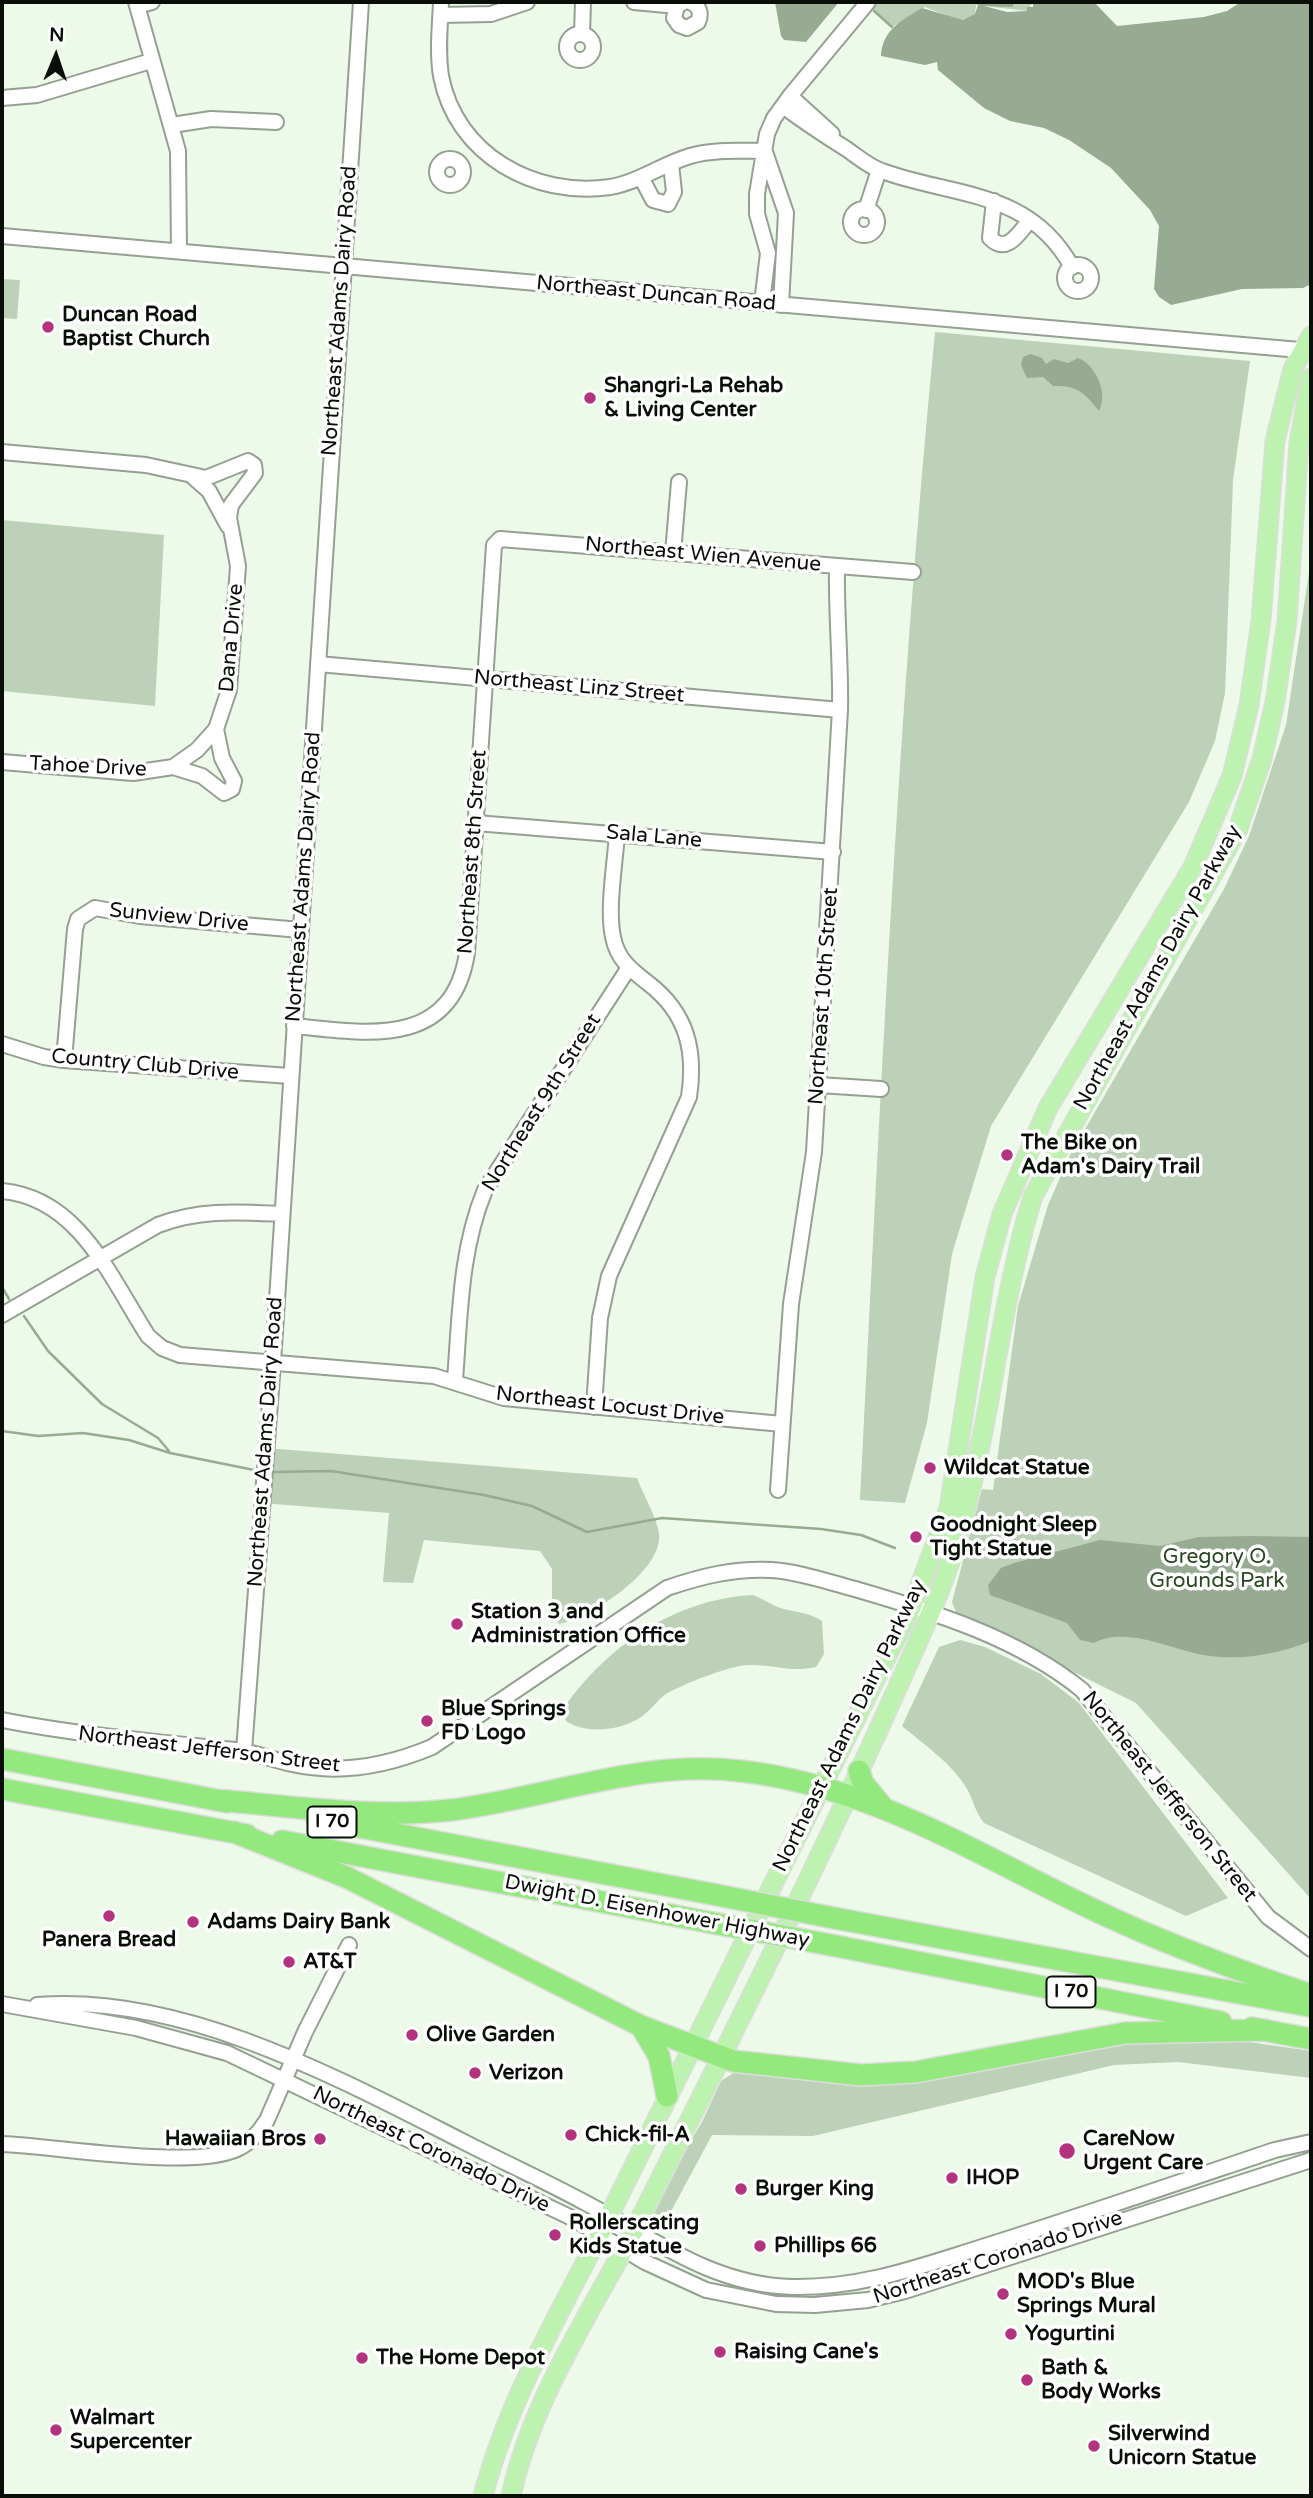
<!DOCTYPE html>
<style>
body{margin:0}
#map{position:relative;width:1313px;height:2498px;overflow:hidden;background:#edfae9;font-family:"Varela Round",sans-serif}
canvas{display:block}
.frame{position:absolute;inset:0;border:4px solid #090e08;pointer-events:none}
.north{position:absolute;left:21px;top:21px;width:70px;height:70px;-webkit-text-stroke:5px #fff;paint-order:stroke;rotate:2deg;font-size:19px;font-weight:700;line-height:28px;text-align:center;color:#090e08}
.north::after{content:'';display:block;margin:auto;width:24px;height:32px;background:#090e08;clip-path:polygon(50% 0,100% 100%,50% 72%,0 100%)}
</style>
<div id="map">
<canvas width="1313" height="2498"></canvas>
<div class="frame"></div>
<div class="north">N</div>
</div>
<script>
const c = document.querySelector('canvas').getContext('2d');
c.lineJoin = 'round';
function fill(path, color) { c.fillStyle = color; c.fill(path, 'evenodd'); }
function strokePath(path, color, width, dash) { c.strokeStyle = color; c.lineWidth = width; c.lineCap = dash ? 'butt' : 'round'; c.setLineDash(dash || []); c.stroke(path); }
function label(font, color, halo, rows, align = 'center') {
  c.font = font + ' "Varela Round",sans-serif'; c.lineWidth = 7; c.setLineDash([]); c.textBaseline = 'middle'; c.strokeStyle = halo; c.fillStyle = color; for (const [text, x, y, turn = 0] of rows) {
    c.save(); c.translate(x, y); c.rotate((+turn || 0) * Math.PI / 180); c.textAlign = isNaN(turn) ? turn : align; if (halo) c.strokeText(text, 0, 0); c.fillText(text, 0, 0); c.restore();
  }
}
fill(new Path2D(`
 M868,2H1038H1033L1027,11L976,5L975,14L970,19L958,20L925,7L892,27L866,4Z
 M2,279L20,280L17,319L2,318Z
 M935,332L1250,361L1233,480L1225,693L1215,741L1189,802L991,1126L952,1254L927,1423L905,1503L860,1500C880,1110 897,720 935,332Z
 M2,520L164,535L155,706L2,691Z
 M1311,559V1899L1136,1703L957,1614L952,1602L982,1489L993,1490L1018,1306L1048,1205L1070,1155L1224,889L1249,836L1286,725Z
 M266,1448L637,1478C643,1495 657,1517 659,1534C663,1571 590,1618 559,1624L552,1613V1569L540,1551L424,1540L413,1583L383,1582L389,1513L261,1503Z
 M753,1595C764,1599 774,1607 784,1609C799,1613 808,1612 822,1621L824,1654L816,1667C789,1673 775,1664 747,1665C729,1666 683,1684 666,1694C656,1701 649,1713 638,1719C617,1731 585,1734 566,1721L563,1709C607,1646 675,1599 753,1595Z
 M960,1640L985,1647L1041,1674L1079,1703L1228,1898L1186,1916L984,1823C974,1810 974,1801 967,1789C953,1764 923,1744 902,1726L939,1647Z
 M1178,2038L1242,2041L1311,2051V2078L1178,2062L1114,2065L813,2136L712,2135L661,2230L654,2211L672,2171L701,2124L721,2081L738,2070L808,2078L1078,2046Z`), '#bcd1b7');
fill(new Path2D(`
 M775,2H839L806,42L784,40L781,36Z
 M979,2H1013V7L984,6L1007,12L1027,11V7H1033V2H1094L1117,26L1204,17L1227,11L1241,2H1311V284L1303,288L1242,289L1171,305L1159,297L1154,289L1159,226L1150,210L1111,168L1069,140L1044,128L1010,121L984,108L938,70L937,62L925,65L881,56C882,30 902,20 922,8L963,20L975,14Z
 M1031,354L1042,358L1046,364L1054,359L1068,363L1078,358C1095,364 1109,393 1099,411C1085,393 1077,385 1053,386L1043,377L1027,378L1021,365L1023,357Z
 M1251,1536L1311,1537V1641C1277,1654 1247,1660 1210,1656C1174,1652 1129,1625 1094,1643L1080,1640L1067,1623L990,1595L988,1585L1001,1568L1014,1563L1100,1540L1160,1546L1199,1537Z`), '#97ab92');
strokePath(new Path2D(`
 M874,11L892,27
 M2,1287L9,1299
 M24,1316L48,1351L102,1404L158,1438L169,1451
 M2,1431L38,1436L83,1433L129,1440L170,1453L259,1471
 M273,1472L331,1471L484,1495L532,1506L587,1532L662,1518L821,1529L861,1535L895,1548`), '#97ab92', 2.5);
const minor = new Path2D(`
 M136,2L178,151L179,251
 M441,2C440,27 437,51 441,76C456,155 535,198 610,187C639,182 663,164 690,156C714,149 740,151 764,151
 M634,2L677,6
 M684,2L677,6L674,18L679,25L687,28L698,22C702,13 699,5 690,2
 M137,6L152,2
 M441,15L491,14L527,2
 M567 47a13 13 0 1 1 26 0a13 13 0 1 1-26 0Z
 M582,34L583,2
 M790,96L832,134
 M2,98L37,95L151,61
 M783,106C803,121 824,135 845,148C857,156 869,167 882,171C953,197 1029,189 1072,267
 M172,125L211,119L276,122
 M765,152L786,213L781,305
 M437 172a13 13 0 1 1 26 0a13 13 0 1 1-26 0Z
 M641,177L653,200L668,204L674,192L671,164
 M994,201L990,238C1007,255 1019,233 1030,220
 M851 222a13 13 0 1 1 26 0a13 13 0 1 1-26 0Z
 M866,210L879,170
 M2,236L1311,351
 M1065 278a13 13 0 1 1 26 0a13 13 0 1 1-26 0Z
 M762,303L768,253L757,214V194L767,134L774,118L790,96L868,2
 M2,452L146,465L206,478L248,461L254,465L255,473L231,505L229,518L238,566L229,690L216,729L222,758L234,781L232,789L224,793L202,776L173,767L133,773L2,762
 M192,476L209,491L228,526
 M500,539L913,572
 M673,553L679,482
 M318,664L840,710
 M173,767L197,750L216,729
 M476,823L833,852
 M294,1026C365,1033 452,1050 467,953L494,545L500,539
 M2,1044L44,1057L64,1060L290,1076
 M64,1060L75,929L78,919L95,908L140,916L300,930
 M819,1085L881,1089
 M2,1191C79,1198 110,1277 148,1336L162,1348L180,1355L434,1376L504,1398L782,1424
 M2,1315L158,1225C200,1209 238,1212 282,1214
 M455,1380C460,1316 460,1250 485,1190L628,969
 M594,1407L600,1318L609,1276L689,1097C696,1050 687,1013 648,983C631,970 617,959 613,937C607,909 615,864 617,834
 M778,1490L791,1304L814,1152L840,710C841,662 836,615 837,566
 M2,1720C79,1735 157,1742 235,1750C254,1752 273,1760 292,1764C341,1775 387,1766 432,1747L667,1588C702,1576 735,1568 772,1570C800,1572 828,1582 855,1589C934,1612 1018,1638 1082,1690L1268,1917L1311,1949
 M244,1751L273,1362L361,2
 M2,2004L136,2028L227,2053L574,2219L645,2262L706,2290L776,2304L815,2305L868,2300L905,2291L1311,2160
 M37,2005C181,1993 336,2077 462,2141C501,2161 541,2179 580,2200C650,2236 710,2285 792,2287C861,2288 915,2268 979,2248C1078,2217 1177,2183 1275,2150L1311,2142
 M2,2144C56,2146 192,2170 237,2149C250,2143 259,2133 267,2120L305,2032L349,1945`);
const major = new Path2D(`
 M483,2496C511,2389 570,2297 618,2198C715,2000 813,1803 912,1606L949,1508L985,1277L1002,1214L1048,1108L1193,867L1232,776L1249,705L1261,620L1275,441L1293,369L1311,336
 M511,2496C533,2394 596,2306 642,2215C742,2017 842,1817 930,1614C990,1478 990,1336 1033,1196L1238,829L1262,759L1275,702L1287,621L1299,442L1311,378`);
const highway = new Path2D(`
 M2,1759L227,1802
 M859,1771L863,1783L881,1805
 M2,1789L247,1835
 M215,1800C292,1806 373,1819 451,1810C548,1798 641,1759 740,1771C879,1786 993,1865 1118,1921C1181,1950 1246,1973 1311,1995
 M317,1819L717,1895
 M234,1832L346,1877L641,2026L733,2061L861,2075L916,2072L1125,2033L1265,2030
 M282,1841L713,1923
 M834,1918L1309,2006
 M831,1945L1221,2022
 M641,2026L659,2056L667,2096
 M1252,2028L1311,2039`);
strokePath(minor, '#94a091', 18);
strokePath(major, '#dddddc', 21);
strokePath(highway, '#dddddc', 24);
strokePath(minor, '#fff', 14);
strokePath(major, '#bef2b1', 18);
strokePath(highway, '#93e97d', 21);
const highwayBridge = new Path2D(`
 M717,1895L834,1918
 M713,1923L831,1945`);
strokePath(highwayBridge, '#dddddc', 24, []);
strokePath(highwayBridge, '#93e97d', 21);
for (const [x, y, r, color] of [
 [48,327,7,"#b4337e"],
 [590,398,7,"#b4337e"],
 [1007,1155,7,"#b4337e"],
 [930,1468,7,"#b4337e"],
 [916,1537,7,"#b4337e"],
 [457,1624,7,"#b4337e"],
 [427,1721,7,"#b4337e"],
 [109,1916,7,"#b4337e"],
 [193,1922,7,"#b4337e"],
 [289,1962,7,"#b4337e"],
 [412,2035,7,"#b4337e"],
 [475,2073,7,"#b4337e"],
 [571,2135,7,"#b4337e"],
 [320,2139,7,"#b4337e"],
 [1067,2151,9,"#b4337e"],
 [952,2178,7,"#b4337e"],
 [741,2189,7,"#b4337e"],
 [555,2235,7,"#b4337e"],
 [760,2246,7,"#b4337e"],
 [1003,2294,7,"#b4337e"],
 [1011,2334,7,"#b4337e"],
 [720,2352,7,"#b4337e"],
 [362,2358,7,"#b4337e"],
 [1027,2380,7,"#b4337e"],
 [56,2430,7,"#b4337e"],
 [1094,2446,7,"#b4337e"]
]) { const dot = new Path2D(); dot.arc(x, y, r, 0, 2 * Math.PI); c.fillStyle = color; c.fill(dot); strokePath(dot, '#fff', 2.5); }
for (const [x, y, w] of [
 [332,1822,49],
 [1071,1992,49]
]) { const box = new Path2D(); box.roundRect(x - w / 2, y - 15.5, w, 31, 5); c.fillStyle = '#fff'; c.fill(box); strokePath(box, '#090e08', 2); }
label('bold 19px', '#090e08', null, [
 ["I 70",332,1822],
 ["I 70",1071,1992]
]);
label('21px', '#090e08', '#fff', [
 ["Northeast Duncan Road",656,294,5],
 ["Northeast Adams Dairy Road",340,311,-86],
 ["Northeast Wien Avenue",703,555,5],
 ["Dana Drive",232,638,-85],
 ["Northeast Linz Street",579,687,5],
 ["Tahoe Drive",88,767,3],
 ["Sala Lane",654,837,5],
 ["Northeast 8th Street",473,852,-86],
 ["Northeast Adams Dairy Road",304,877,-86],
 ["Sunview Drive",179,918,6],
 ["Northeast Adams Dairy Parkway",1158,968,-61],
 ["Northeast 10th Street",824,996,-86],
 ["Country Club Drive",145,1065,5],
 ["Northeast 9th Street",542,1103,-58],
 ["Northeast Locust Drive",610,1406,6],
 ["Northeast Adams Dairy Road",266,1442,-86],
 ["Northeast Adams Dairy Parkway",850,1726,-64],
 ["Northeast Jefferson Street",209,1750,7],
 ["Northeast Jefferson Street",1169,1797,51],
 ["Dwight D. Eisenhower Highway",657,1912,11],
 ["Northeast Coronado Drive",431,2150,26],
 ["Northeast Coronado Drive",998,2258,-18]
]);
label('bold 21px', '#090e08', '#fff', [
 ["Duncan Road",62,315],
 ["Baptist Church",62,339],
 ["Shangri-La Rehab",604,386],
 ["& Living Center",604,410],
 ["The Bike on",1021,1143],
 ["Adam's Dairy Trail",1021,1167],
 ["Wildcat Statue",944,1468],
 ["Goodnight Sleep",930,1525],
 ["Tight Statue",930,1549],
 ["Station 3 and",471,1612],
 ["Administration Office",471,1636],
 ["Blue Springs",441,1709],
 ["FD Logo",441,1733],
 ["Adams Dairy Bank",207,1922],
 ["Panera Bread",109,1940,"center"],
 ["AT&T",303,1962],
 ["Olive Garden",426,2035],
 ["Verizon",489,2073],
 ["Chick-fil-A",585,2135],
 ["Hawaiian Bros",306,2139,"right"],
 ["CareNow",1083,2139],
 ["Urgent Care",1083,2163],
 ["IHOP",966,2178],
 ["Burger King",755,2189],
 ["Rollerscating",569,2223],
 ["Kids Statue",569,2247],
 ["Phillips 66",774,2246],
 ["MOD's Blue",1017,2282],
 ["Springs Mural",1017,2306],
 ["Yogurtini",1025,2334],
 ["Raising Cane's",734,2352],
 ["The Home Depot",376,2358],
 ["Bath &",1041,2368],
 ["Body Works",1041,2392],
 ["Walmart",70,2418],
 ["Supercenter",70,2442],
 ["Silverwind",1108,2434],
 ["Unicorn Statue",1108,2458]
], 'left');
label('21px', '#294721', '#fff', [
 ["Gregory O.",1217,1557],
 ["Grounds Park",1217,1581]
]);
</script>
